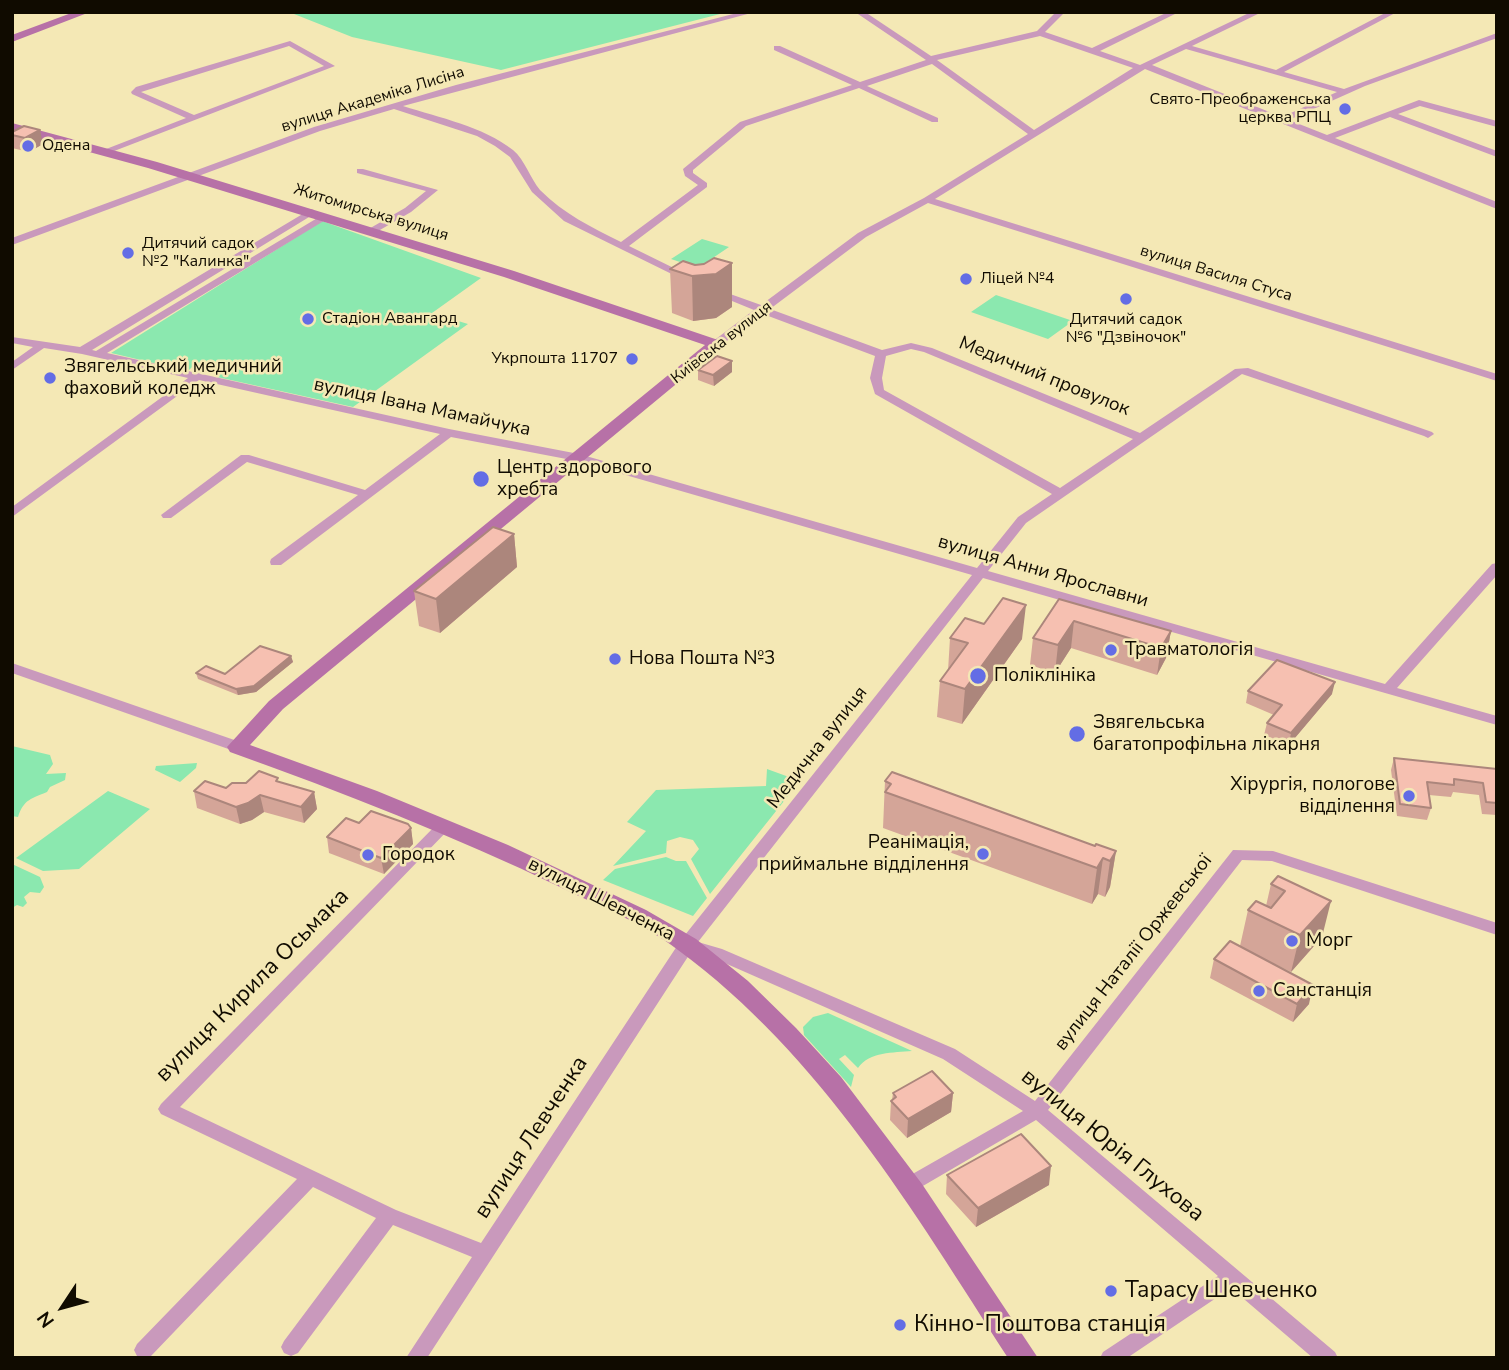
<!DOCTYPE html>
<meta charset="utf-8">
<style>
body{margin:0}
#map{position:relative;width:1509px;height:1370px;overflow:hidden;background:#f4e8b5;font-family:"Nunito Sans",sans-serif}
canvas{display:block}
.frame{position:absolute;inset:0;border:14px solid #100b00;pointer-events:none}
.north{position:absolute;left:28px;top:1272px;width:70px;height:70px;-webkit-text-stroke:5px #f4e8b5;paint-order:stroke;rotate:234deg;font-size:19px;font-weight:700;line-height:28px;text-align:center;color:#100b00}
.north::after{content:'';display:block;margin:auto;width:24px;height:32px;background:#100b00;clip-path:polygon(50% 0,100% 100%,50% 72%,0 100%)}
</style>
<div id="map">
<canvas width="1509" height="1370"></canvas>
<div class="frame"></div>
<div class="north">N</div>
</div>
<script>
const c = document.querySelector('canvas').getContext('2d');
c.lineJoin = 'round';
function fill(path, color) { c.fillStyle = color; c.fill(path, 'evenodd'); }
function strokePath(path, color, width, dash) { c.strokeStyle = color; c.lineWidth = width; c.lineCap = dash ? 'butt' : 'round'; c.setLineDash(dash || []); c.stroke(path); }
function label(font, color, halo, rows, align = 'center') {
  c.font = font + ' "Nunito Sans",sans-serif'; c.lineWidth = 5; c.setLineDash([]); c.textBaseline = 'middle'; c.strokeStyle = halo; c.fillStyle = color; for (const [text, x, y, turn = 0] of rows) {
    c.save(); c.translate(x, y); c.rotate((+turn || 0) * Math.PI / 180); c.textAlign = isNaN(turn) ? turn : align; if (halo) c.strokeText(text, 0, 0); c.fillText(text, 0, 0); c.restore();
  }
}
fill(new Path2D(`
 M289,12H728L501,70L352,37Z
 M322,221L481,278L432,313L468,324L353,407L217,377L222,372L194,365L188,371L111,353Z
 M702,239L729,247L698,268L671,259Z
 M996,295L1073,321L1048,339L971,312Z
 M12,746L50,755L53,764L46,774L66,773L65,780L50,787L47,792C31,799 24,799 18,817L12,816Z
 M197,763L196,768L180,782L155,770L156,766Z
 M767,769L800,781L710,894L691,859L699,849L693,840L680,837L667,841L666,853L613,866L646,831L627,822L656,790L766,786Z
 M108,791L150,809L79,869L43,871L16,858Z
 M666,857L676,861H686L707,898L693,916L603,880L615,869Z
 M12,864L40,877L44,887L40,893L30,892L24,897L27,903L23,907L17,905L12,908Z
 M828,1013L912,1051C893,1053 870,1051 858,1068L845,1055L839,1059L854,1075L851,1087L804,1035L803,1027L813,1017Z`), '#8be8af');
fill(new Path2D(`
 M741,12H755L403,106C440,118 482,126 513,150C525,160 530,178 540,190C564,214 591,227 621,242L698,185L685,176L683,169L740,122L852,85L774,50V46H780L860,82L926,60L855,12H865L931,56L1037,31L1056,12H1065L1045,32L1092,48L1168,12H1179L1100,51L1140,65L1251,12H1262L1192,46L1276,70L1387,12H1397L1284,72L1344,89L1497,33V38L1365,86L1289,120L1327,135L1419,100L1497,121V127L1420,106L1398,114L1497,151V157L1390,117L1335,138L1497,202V209L1145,69L935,199L1497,374V381L928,203L866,237L770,309L882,350L911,343L932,348L1140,433L1235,369L1248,368L1432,432L1434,434L1428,438L1424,436L1242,374L1026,523L988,571L1385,684L1492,564L1497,563V575L1397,688L1497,716V725L983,578L698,942L722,949L955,1049L1035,1101L1233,850L1273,851L1497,923V935L1272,861L1242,860L1048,1110L1335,1352L1338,1358H1313L1231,1288L1127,1358H1100L1103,1352L1218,1276L1036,1120L916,1190L909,1193L902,1190L900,1185L902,1180L1023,1111L943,1059L711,957L691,952L427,1358H406L472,1257L393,1225L298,1353L291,1356L284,1353L281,1347L284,1341L376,1218L313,1187L151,1356H137L134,1350L137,1344L297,1179L161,1114L158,1109L161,1104L438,823H448L451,827L180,1107L396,1210L481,1243L681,940L972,575L577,461L451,437L281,565H271L270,562L271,559L358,495L247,462L171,518H163L161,515L241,455H249L365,490L440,434L199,380L12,517V507L188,378L82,354L44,348L12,370V362L33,347L12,343V337L80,347L311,209L314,210V214L92,350L96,351L324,214L327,215V219L107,353L449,429L579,454L977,568L1018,517L1052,494L875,394L870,378L875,356L763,314L720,346H712V342L754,310L710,292L715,289L719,290L761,305L858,233L924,198L1028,134L932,64L867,86L938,118V122H932L859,88L746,126L693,170V173L707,183V187L629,246L692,277V281L688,282L564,221L532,192L510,157L495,146L477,136L394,109L320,131L12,245V238L314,127L456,85ZM1040,36L1133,68L1034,130L937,60ZM1186,49L1337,92L1282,117L1152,65ZM911,349L924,352L1133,439L1060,488L884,390L882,378L886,356Z
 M290,41L335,66L109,153L101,151L186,118L132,94L131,92L136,87ZM289,46L324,66L194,115L141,92Z
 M357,169H363L438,190L411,212L373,234H367V230L405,208L426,191L357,173Z`), '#c999bc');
fill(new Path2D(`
 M12,663L243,743L245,747L237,752L12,673Z`), '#c999bc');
fill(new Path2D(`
 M74,12H90L12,42V35Z
 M12,123L157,162L514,271L721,341L724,344L721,347L283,709L250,745L377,791L508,845L646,910L696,939L748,981L796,1028L841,1077L922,1184L1038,1358H1008C914,1212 821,1055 678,950C643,923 601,907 562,888C454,836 342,792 230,752L227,747L269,701L705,345L504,277L148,168L12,131Z`), '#b771a7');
fill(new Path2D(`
 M12,132L43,144L29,152L12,148Z
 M732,263V307L716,318L693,321L672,313L670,269L695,265Z
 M732,361V372L714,386L698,380V370Z
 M514,534L517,567L440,633L419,626L414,591Z
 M1059,599L1171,631L1166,658L1157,675L1071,648L1055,673L1030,665L1033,638Z
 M950,638L1022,639L962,724L937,717L940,681L948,671Z
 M291,656L293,662L256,692L238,695L198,679L196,673L225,674Z
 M1248,691L1332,694L1289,745L1264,735L1267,723L1274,715L1246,703Z
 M1394,758L1497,769V815L1482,814L1479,795L1453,792L1451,797L1429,795L1431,808L1427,820L1397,816L1391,770Z
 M885,781L1095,846L1116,851L1110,887L1105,897L1098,894L1092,904L883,828Z
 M279,782L314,792L317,809L304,823L264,812L252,820L240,824L197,808L194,791L226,788L246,783Z
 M359,823L411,828L413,844L384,874L329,853L327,837Z
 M1278,876L1322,937L1291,972L1254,954L1309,1004L1293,1022L1210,978L1214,959L1240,946L1248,910L1266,906L1271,884Z
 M893,1093H953L951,1112L907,1138L890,1120L891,1101L892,1100Z
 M947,1175L1049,1185L976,1227L946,1194Z`), '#d4a598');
fill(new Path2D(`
 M40,130L43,144L29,152L25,138Z
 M732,263V307L716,318L693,321L692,276Z
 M732,361V372L714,386L713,375Z
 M514,534L517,567L440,633L436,599Z
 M1026,605L1022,639L962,724L965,689Z
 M1074,621L1071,648L1055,673L1058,645Z
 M1171,631L1166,658L1157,675L1161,648Z
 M291,656L293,662L256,692L238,695L236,689Z
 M1335,682L1332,694L1289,745L1291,733Z
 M314,792L317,809L304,823L301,807Z
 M260,795L264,812L252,820L240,824L236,807Z
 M411,828L413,844L384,874L381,858Z
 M1116,851L1110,887L1105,897L1110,861Z
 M1103,858L1098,894L1092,904L1097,868Z
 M1331,901L1322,937L1291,972L1300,935Z
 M1313,985L1309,1004L1293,1022L1297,1004Z
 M953,1093L951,1112L907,1138L908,1119Z
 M1051,1166L1049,1185L976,1227L978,1208Z`), '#ac867c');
const building = new Path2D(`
 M24,126L40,130L25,138L12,135V132Z
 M714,258L732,263L716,274L692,276L670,269L683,261L695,265L704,264Z
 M717,356L732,361L713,375L698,370Z
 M493,527L514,534L436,599L414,591Z
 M1003,598L1026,605L965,689L940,681L968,643L950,638L965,618L984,624Z
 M1059,599L1171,631L1161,648L1074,621L1058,645L1033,638Z
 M260,646L291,656L254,686L236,689L196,673L206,666L225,674Z
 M1277,660L1335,682L1291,733L1267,723L1282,705L1248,691Z
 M1394,758L1497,769V803L1486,802L1483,783L1454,779V785L1427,782L1431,808L1400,804Z
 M259,771L278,778L276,781L314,792L301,807L260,795L248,803L236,807L194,791L205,781L226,788L232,783H246Z
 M892,772L1095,846L1096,844L1116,851L1110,861L1103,858L1097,868L885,792L891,784L885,781Z
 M371,811L408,824L411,828L381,858L327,837L346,818L359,823Z
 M1278,876L1331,901L1300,935L1248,910L1256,901L1271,908L1285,891L1271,884Z
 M1230,941L1313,985L1297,1004L1214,959Z
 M932,1071L953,1093L908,1119L891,1101L896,1097L893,1093Z
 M1021,1134L1051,1166L978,1208L947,1175Z`);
fill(building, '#f6c0b1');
strokePath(building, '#ac867c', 2);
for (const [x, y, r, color] of [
 [1345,109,7,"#636de5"],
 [28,146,7,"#636de5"],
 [128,253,7,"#636de5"],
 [966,279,7,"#636de5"],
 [1126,299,7,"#636de5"],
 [308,319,7,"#636de5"],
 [632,359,7,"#636de5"],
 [50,378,7,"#636de5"],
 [481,479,9,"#636de5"],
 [1111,650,7,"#636de5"],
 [615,659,7,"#636de5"],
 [978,676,9,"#636de5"],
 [1077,734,9,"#636de5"],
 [1409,796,7,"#636de5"],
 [983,854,7,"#636de5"],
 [368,855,7,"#636de5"],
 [1292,941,7,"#636de5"],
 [1259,991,7,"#636de5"],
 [1111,1291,7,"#636de5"],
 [900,1325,7,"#636de5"]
]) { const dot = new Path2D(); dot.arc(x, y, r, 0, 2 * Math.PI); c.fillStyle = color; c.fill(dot); strokePath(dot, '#f4e8b5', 2.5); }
label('16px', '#100b00', '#f4e8b5', [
 ["вулиця Академіка Лисіна",373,100,-17],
 ["Житомирська вулиця",371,213,17],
 ["вулиця Василя Стуса",1216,274,17],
 ["Київська вулиця",722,343,-38]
]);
label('16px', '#100b00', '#f4e8b5', [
 ["Свято-Преображенська",1331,100,"right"],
 ["церква РПЦ",1331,118,"right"],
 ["Одена",42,146],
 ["Дитячий садок",142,244],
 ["№2 \"Калинка\"",142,262],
 ["Ліцей №4",980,279],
 ["Стадіон Авангард",322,319],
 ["Дитячий садок",1126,320,"center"],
 ["№6 \"Дзвіночок\"",1126,338,"center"],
 ["Укрпошта 11707",618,359,"right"]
], 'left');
label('19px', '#100b00', '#f4e8b5', [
 ["Звягельський медичний",64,367],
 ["фаховий коледж",64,389],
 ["Центр здорового",497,468],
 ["хребта",497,490],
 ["Травматологія",1125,650],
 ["Нова Пошта №3",629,659],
 ["Поліклініка",994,676],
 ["Звягельська",1093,723],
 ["багатопрофільна лікарня",1093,745],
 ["Хірургія, пологове",1395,785,"right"],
 ["відділення",1395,807,"right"],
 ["Реанімація,",969,843,"right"],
 ["приймальне відділення",969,865,"right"],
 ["Городок",382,855],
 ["Морг",1306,941],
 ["Санстанція",1273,991]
], 'left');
label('19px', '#100b00', '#f4e8b5', [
 ["Медичний провулок",1044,377,22],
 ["вулиця Івана Мамайчука",422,408,12],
 ["вулиця Анни Ярославни",1043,572,16],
 ["Медична вулиця",818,748,-52],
 ["вулиця Шевченка",601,900,27],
 ["вулиця Наталії Оржевської",1134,953,-52]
]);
label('23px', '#100b00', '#f4e8b5', [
 ["вулиця Кирила Осьмака",253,986,-45],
 ["вулиця Левченка",532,1138,-57],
 ["вулиця Юрія Глухова",1112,1146,39]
]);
label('23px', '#100b00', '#f4e8b5', [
 ["Тарасу Шевченко",1125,1291],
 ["Кінно-Поштова станція",914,1325]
], 'left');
</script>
